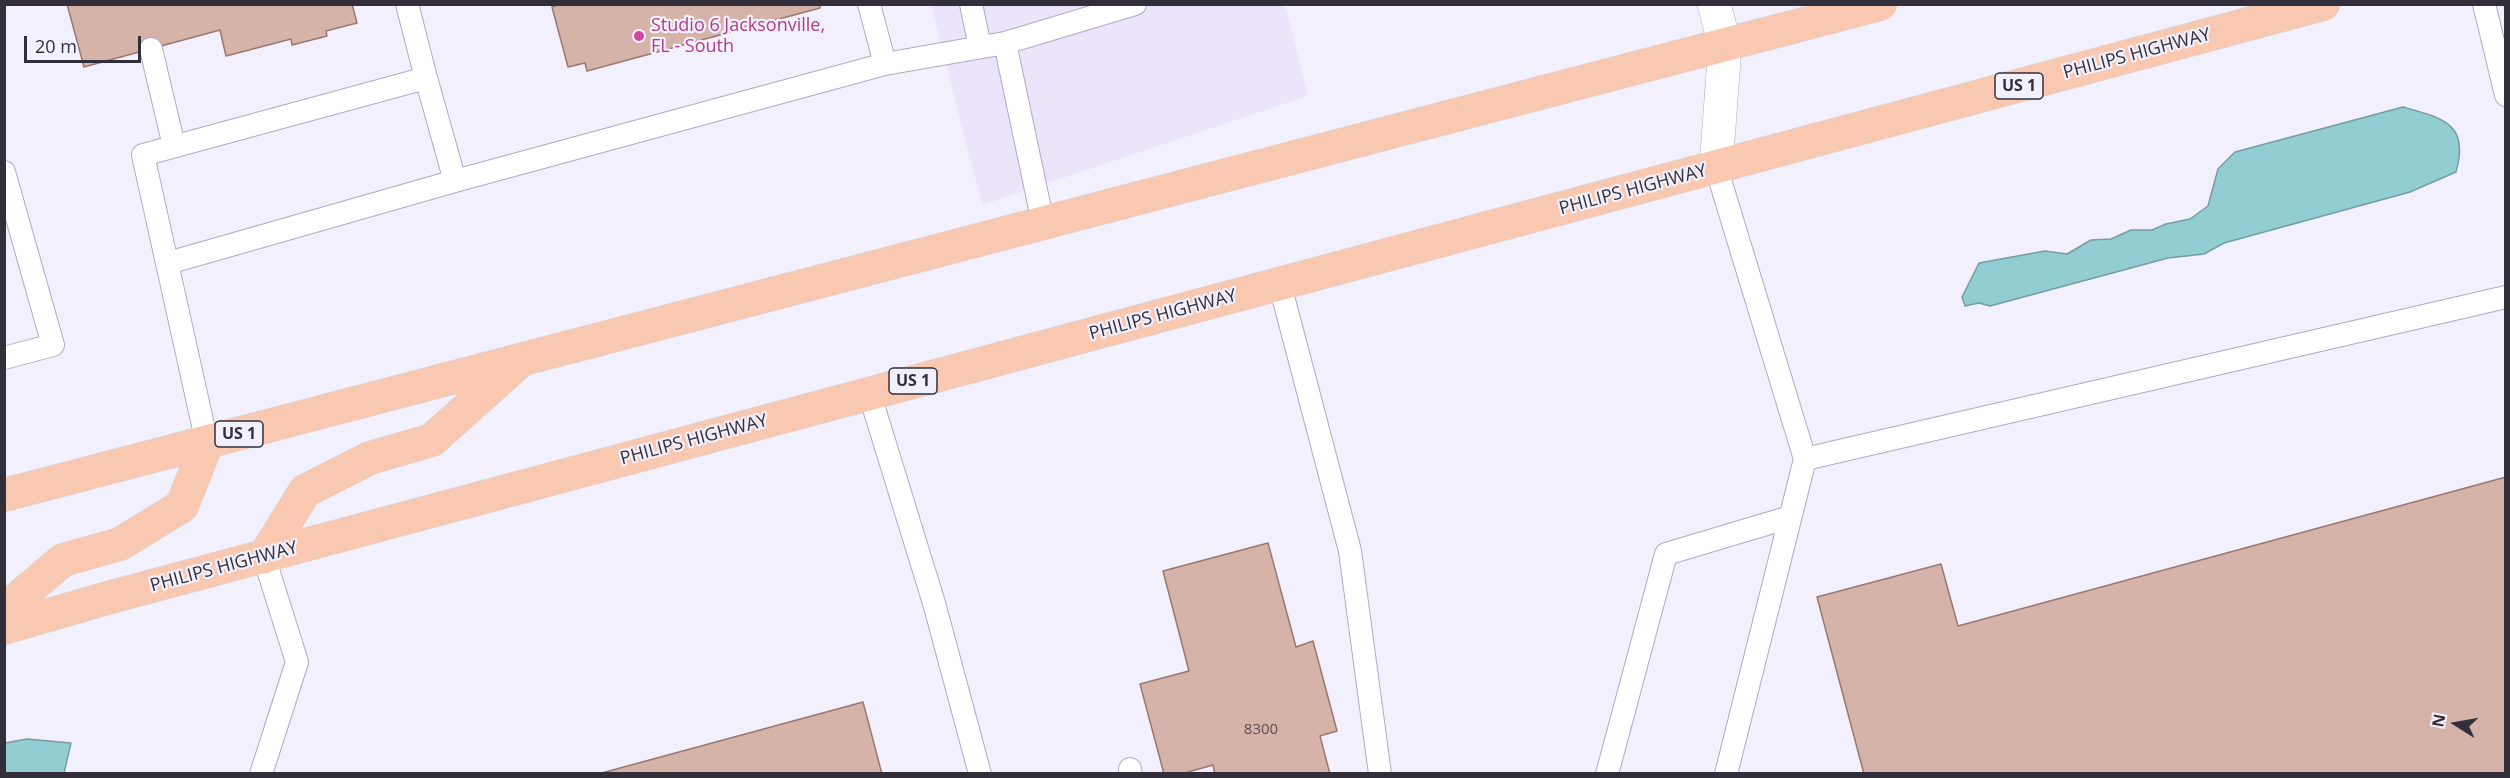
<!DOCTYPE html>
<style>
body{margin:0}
#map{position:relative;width:2510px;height:778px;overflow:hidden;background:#f3f0fd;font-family:"Open Sans",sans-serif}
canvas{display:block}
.frame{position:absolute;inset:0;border:6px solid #322f3b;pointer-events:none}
.north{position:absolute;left:2426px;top:694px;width:60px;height:60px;-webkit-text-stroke:4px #f3f0fd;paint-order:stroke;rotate:281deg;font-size:16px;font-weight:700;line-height:24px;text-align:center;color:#322f3b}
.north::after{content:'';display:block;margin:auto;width:21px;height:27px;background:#322f3b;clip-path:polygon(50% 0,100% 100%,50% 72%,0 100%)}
.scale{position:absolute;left:24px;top:36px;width:117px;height:27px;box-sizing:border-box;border:3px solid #322f3b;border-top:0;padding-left:8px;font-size:18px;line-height:21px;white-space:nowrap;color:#322f3b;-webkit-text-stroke:4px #f3f0fd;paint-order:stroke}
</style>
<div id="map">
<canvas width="2510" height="778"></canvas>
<div class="frame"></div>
<div class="north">N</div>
<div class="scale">20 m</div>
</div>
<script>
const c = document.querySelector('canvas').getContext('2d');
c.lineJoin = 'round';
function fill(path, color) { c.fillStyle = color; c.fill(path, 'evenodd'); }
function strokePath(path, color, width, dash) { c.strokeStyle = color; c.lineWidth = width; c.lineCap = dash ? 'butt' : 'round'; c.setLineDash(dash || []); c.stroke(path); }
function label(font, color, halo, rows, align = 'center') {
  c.font = font + ' "Open Sans",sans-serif'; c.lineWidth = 4.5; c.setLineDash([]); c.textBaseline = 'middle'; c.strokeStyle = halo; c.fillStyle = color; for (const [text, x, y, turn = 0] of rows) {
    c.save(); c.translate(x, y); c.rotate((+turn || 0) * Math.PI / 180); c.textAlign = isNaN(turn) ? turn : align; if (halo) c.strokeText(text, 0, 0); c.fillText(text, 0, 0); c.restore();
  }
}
fill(new Path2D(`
 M931,5H1285L1308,96L982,205Z`), '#ebe4fa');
const water = new Path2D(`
 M2403,107C2443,118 2470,124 2456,172L2410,192L2224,243L2204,254L2168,258L1990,306L1979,303L1965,306L1962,297L1979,263L2045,251L2067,254L2091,240L2111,239L2131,230H2152L2166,224L2190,219L2208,206L2218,169L2235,152Z
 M27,739L71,743L64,773H5V743Z`);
fill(water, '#91cdd1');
strokePath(water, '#749ea4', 1.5);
const building = new Path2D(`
 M67,4H352L357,23L326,31L327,36L292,45L291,39L226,56L220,30L84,67Z
 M560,4H819L820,8L587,71L585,63L568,67L552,7Z
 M2506,477V774H1864L1817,597L1941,564L1958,626Z
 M1268,543L1296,647L1313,641L1337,731L1320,736L1330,774H1215L1213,765L1181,774H1164L1140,684L1189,671L1163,571Z
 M863,702L882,774H598Z`);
fill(building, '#d6b3a9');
strokePath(building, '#99786f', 1.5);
const service = new Path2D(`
 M869,4L885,64L1005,43
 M971,4L980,47
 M2484,4L2506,95
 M151,49L174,146
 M426,78L455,181
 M1716,167L1805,459L2506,297
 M4,172L53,345L4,358
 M1043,223L1005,43L1135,4
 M168,263L455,181L885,64
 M1280,285L1350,551L1380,774
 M869,392L934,603L980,774
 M207,443L143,155L426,78L407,4
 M1130,769L1131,774
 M261,774L297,662L264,557
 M1607,774L1666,554L1790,517
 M1726,774L1805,459`);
const tertiary = new Path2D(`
 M1714,4L1725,46L1716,167`);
const primary = new Path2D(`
 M4,495L1880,4
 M264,557L305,491L370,458L432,440L520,361
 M4,610L63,560L120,544L182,506L207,443
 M4,628L111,597L2323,4`);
strokePath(service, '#afa9c7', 24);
strokePath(tertiary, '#afa9c7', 34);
strokePath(primary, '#d2d1d4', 34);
strokePath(service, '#fff', 22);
strokePath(tertiary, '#fff', 33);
strokePath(primary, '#f8c8b0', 33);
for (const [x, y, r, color] of [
 [639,36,6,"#d1479c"]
]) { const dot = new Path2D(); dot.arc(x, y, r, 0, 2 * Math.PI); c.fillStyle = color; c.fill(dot); strokePath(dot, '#f3f0fd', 2); }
label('15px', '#5b5056', null, [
 ["8300",1261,730]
]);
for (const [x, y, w] of [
 [2019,86,48],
 [913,381,48],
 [239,434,48]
]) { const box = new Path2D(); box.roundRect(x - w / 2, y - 13, w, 26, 4.5); c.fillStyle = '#f3f0fd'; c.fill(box); strokePath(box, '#322f3b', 1.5); }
label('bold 16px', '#322f3b', null, [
 ["US 1",2019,86],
 ["US 1",913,381],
 ["US 1",239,434]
]);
label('18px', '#b23c85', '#f3f0fd', [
 ["Studio 6 Jacksonville,",651,26],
 ["FL - South",651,47]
], 'left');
label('18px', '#322f3b', '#f3f0fd', [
 ["PHILIPS HIGHWAY",2137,54,-15],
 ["PHILIPS HIGHWAY",1633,190,-15],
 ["PHILIPS HIGHWAY",1163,315,-15],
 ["PHILIPS HIGHWAY",694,440,-15],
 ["PHILIPS HIGHWAY",224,567,-15]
]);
</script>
